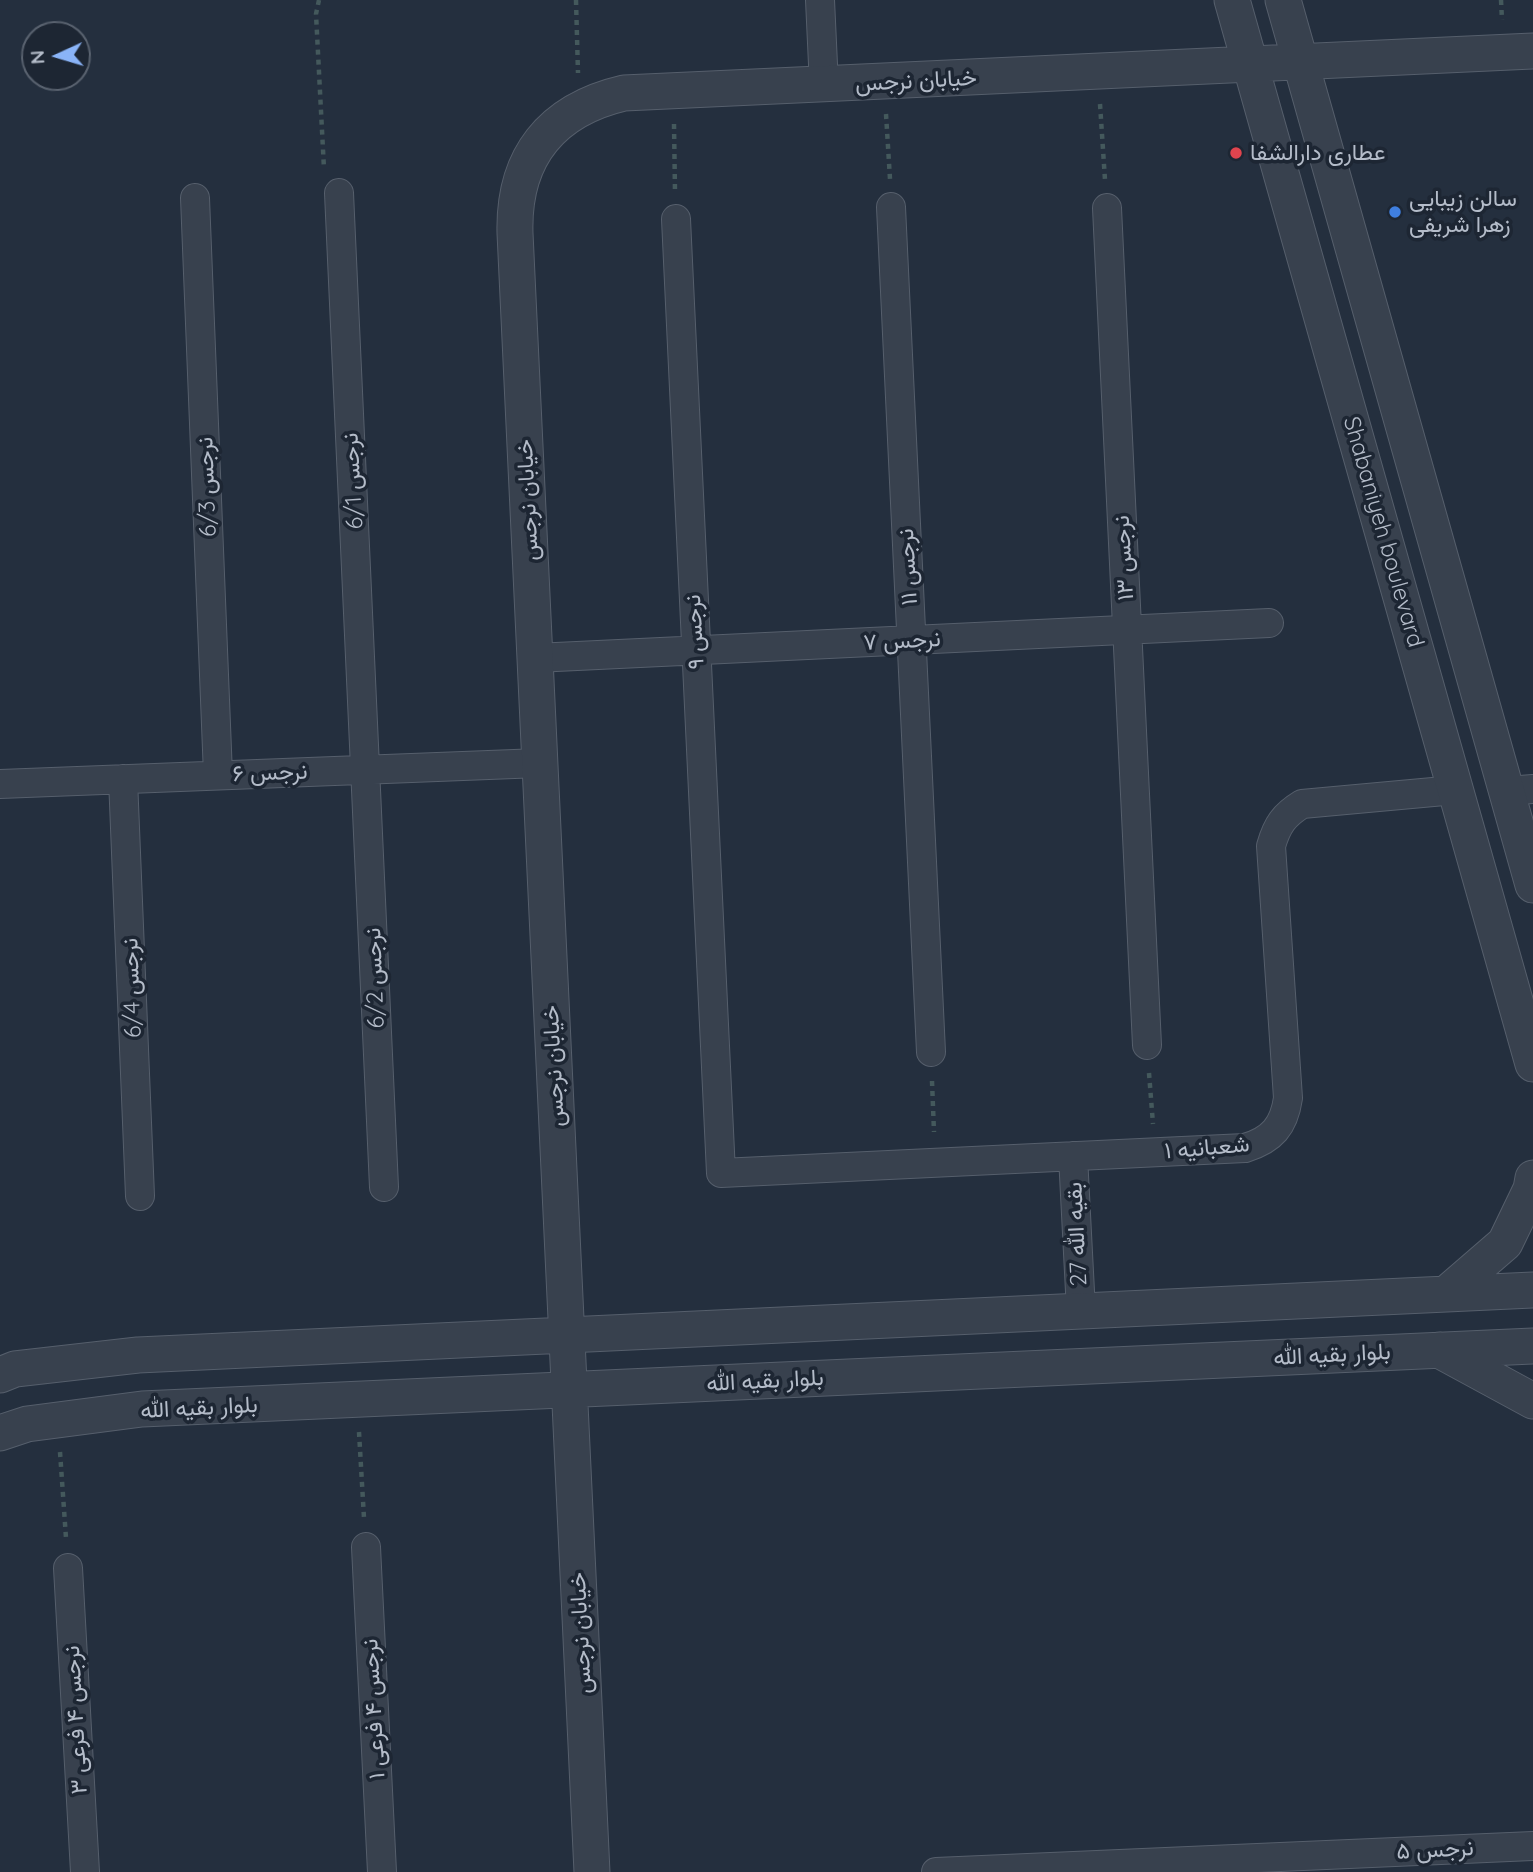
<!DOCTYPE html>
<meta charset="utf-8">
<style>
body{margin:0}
#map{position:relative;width:1533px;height:1872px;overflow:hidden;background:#242f3e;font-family:Quicksand,sans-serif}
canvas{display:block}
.north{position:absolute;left:21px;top:21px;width:70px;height:70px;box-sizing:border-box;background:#1d2633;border:2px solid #59626f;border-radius:50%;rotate:266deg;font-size:19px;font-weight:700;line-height:28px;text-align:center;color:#b4bcc9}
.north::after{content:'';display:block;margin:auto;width:24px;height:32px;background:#8ab4f8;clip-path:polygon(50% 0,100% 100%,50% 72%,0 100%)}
</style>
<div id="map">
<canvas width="1533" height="1872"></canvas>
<div class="north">N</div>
</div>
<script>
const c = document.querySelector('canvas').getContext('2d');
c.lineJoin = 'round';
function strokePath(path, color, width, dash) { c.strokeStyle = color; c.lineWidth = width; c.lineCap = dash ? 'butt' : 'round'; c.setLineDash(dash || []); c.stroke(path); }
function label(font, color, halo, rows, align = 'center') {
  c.font = font + ' Quicksand,Vazirmatn,sans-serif'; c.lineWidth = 7; c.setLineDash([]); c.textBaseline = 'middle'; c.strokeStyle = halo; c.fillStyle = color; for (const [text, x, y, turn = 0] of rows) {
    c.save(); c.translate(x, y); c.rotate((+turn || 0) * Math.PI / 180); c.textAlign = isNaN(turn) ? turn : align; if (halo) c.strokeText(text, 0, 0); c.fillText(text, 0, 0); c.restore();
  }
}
const minor = new Path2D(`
 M820,0L824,86
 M339,193L384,1187
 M195,198L218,775
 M891,207L931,1052
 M1107,208L1147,1045
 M676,219L721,1173L1245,1148C1272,1140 1284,1126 1288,1098L1271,846C1277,825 1284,815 1302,804L1455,790
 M535,658L1269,623
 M123,779L140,1196
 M0,784L540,763
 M1507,791L1533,789
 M1073,1156L1081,1311
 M366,1547L382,1872
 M68,1568L85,1872
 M936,1872L1533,1846`);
const tertiary = new Path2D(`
 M1232,0L1533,1064
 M1283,0L1533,885
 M1446,1294L1505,1243L1531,1189L1533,1178
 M1439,1350L1533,1401
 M0,1375L15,1369L138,1355L1533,1290
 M0,1433L27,1424L142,1409L1533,1346
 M592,1872L515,233C513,157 551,110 624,93L1533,51`);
strokePath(minor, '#565f6c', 30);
strokePath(tertiary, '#565f6c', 37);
strokePath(new Path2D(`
 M319,0L316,14L324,169
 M576,0L578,73
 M1501,0L1502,20
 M1100,104L1105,180
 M886,114L890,179
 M674,124L675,192
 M1149,1073L1153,1124
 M932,1081L934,1132
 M359,1432L364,1518
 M60,1452L66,1538`), '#44595c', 4.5, [5, 5]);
strokePath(minor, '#38414e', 28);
strokePath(tertiary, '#38414e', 35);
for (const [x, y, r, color] of [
 [1236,153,7,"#e0444e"],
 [1395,212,7,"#3f7fe0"]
]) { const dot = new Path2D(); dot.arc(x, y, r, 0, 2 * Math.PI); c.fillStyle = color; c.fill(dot); strokePath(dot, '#1d2633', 2.5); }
label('23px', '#b4bcc9', '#1d2633', [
 ["خیابان نرجس",916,81,-3],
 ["نرجس 6/1",353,481,-93],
 ["نرجس 6/3",207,487,-92],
 ["خیابان نرجس",528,500,-93],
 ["Shabaniyeh boulevard",1383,532,74],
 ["نرجس ۱۳",1124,558,-93],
 ["نرجس ۱۱",908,567,-93],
 ["نرجس ۹",695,632,-93],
 ["نرجس ۷",902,641,-3],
 ["نرجس ۶",270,773,-2],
 ["نرجس 6/2",375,978,-92],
 ["نرجس 6/4",132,988,-92],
 ["خیابان نرجس",554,1066,-93],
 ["شعبانیه ۱",1207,1148,-5],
 ["بقیه الله 27",1077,1234,-93],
 ["بلوار بقیه الله",1332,1355,-3],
 ["بلوار بقیه الله",765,1381,-3],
 ["بلوار بقیه الله",199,1408,-3],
 ["خیابان نرجس",581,1633,-93],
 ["نرجس ۴ فرعی ۱",374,1709,-93],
 ["نرجس ۴ فرعی ۳",76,1720,-93],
 ["نرجس ۵",1435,1850,-3]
]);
label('23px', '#b4bcc9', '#1d2633', [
 ["عطاری دارالشفا",1250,153],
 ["سالن زیبایی",1409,199],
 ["زهرا شریفی",1409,225]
], 'left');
</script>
